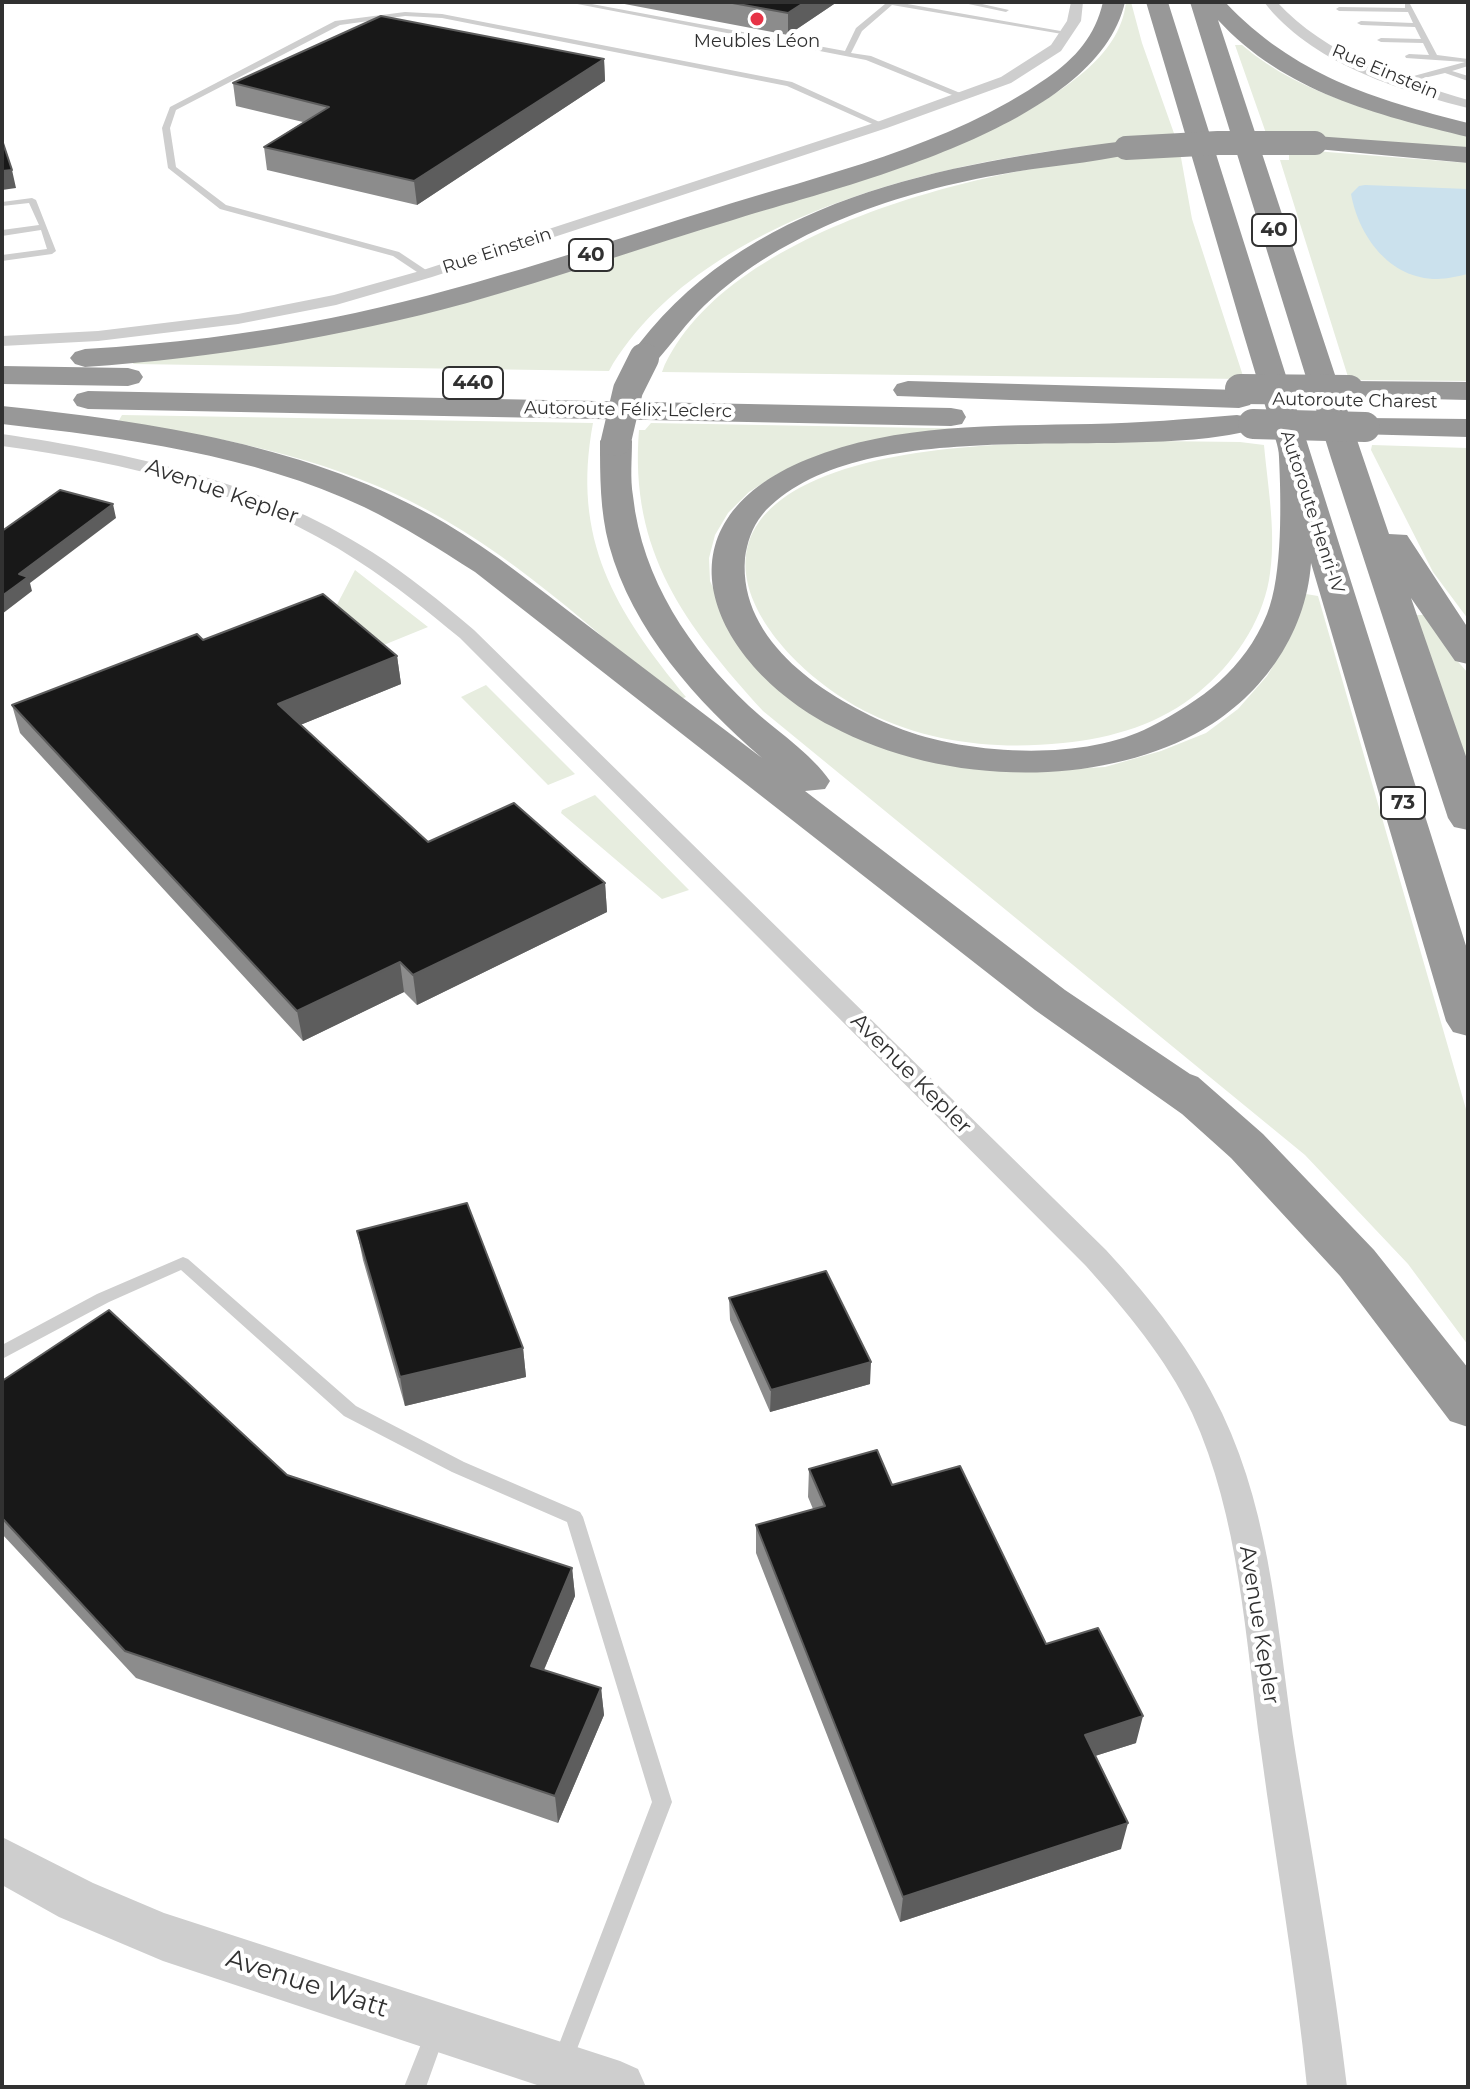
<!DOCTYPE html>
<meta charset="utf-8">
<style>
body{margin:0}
#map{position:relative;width:1470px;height:2089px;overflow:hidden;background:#fff;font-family:Montserrat,sans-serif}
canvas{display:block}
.frame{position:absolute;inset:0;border:4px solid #313131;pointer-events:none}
</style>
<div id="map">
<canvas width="1470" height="2089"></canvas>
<div class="frame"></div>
</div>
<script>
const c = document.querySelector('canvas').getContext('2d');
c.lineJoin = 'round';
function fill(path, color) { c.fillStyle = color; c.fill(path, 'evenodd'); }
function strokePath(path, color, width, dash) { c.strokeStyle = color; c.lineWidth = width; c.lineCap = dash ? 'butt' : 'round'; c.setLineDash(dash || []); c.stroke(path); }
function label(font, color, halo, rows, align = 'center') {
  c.font = font + ' Montserrat,sans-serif'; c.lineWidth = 8; c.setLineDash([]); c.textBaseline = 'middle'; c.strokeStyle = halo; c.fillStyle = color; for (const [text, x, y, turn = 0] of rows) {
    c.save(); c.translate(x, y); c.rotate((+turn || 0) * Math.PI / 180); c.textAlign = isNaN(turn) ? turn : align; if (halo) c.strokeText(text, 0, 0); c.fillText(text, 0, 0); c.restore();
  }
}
fill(new Path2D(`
 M1126,2H1131L1142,43L1176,139C994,148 709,200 609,371L133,364L135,360L346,331L1014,119C1058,92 1120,59 1126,2Z
 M1235,45H1242C1305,99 1390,115 1468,135V149L1267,136Z
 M1289,149L1468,163V381L1349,380L1280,160H1289Z
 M1180,152L1192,219L1244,379L662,372C726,218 1030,156 1180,152Z
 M122,415L593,423C571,540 615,610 686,697L676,701C594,629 508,550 410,501C319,456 217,436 118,422Z
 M651,423L982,429L814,460L779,473L749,492L728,513L715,535L709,558L710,581L724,613L807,710L1037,771L1105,767L1161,751L1206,733L1238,709L1267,676L1287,643L1306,594L1318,596L1468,1116V1345L1408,1264L1305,1155L763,711C685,625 629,552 639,430H645Z
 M1155,441L1240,442L1264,445C1268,489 1277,536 1269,580C1261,624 1233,664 1199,692C1160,724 1113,738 1063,743C998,750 929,743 869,713C775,666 673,541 818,479C909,440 1055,442 1155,441Z
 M1372,445L1468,448V619L1433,572L1371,450Z
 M355,570L428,627L364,653L328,622Z
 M1414,615H1427L1453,656L1468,673V774Z
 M486,685L575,774L548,785L461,697Z
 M595,795L689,890L662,899L561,813L562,810Z`), '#e7eddf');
fill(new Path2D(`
 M1365,185L1468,189V274C1458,276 1447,279 1437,279C1390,279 1359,237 1351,194L1359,186Z`), '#cbe1ed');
fill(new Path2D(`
 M567,2H581L845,51L856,28L885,4L881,2H896L1072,33L1068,35L892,5L862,31L851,53L871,56L965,95L966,97L962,99L866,60Z
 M959,2H973L1009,10L1006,12Z
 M1405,3L1410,4L1437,55L1468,59V66L1452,71L1468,76V81L1445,73L1399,84V80L1465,62L1406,58L1405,56L1409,54L1429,55L1423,43L1381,42L1377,40L1381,38L1421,39L1415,27L1361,25L1357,23L1361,21L1413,23L1408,12L1339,11L1336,9L1339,7L1405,8Z
 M405,12L442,14L792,82L886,125L879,127L787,86L442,18L405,16L340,25L176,110L170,128L176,167L226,205L399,252L429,272V276H423L393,256L220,209L168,168L162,128L170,107L335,21Z
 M32,198L36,200L56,251L52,254L2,261V255L47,249L41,230L2,236V230L39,225L29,203L2,206V202Z
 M183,1257L188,1259L356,1406L464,1462L580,1512L583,1517L672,1802L570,2067L563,2070L556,2067L553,2060L652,1802L567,1522L452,1472L344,1416L181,1270L109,1302L2,1359V1345L97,1294Z
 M436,2021L443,2024L446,2031L426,2087H404L429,2024Z`), '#cecece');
fill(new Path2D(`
 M1071,2H1083L1081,21L1061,51L1011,83L887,128L432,277L336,305L238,324L98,341L2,346V336L98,331L238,314L334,295L420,271L877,122L1001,77L1051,45L1067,21Z
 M1264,2H1277C1325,55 1401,80 1468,100V108C1397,90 1310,62 1264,2Z
 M2,434C130,453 261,481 372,552C408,575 441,602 474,630L1106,1250C1152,1300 1193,1352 1222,1413C1273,1520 1278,1641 1296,1756C1314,1866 1334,1976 1347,2087H1307C1296,1974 1276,1863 1261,1751C1245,1638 1240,1518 1192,1413C1166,1358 1126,1311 1086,1266L460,638C427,611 394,584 358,561C252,491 126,463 2,446Z`), '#cecece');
fill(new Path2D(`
 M2,1837L93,1883L164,1913L620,2061L638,2069L646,2087H543L163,1961L59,1917L2,1885Z`), '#cecece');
fill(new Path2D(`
 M1103,2H1125C1097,128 841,186 733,220C644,247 556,278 467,303C342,337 214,358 85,367L75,364L70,358L75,352L85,349C168,344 250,334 331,318C460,292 585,249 710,210C824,174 948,147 1047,78C1076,58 1095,36 1103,2Z
 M1146,2H1168L1468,952V1036L1453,1032L1446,1021L1311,563C1306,636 1259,700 1195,734C1088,790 937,783 831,726C710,662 648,524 808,459C896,423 997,426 1091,424C1140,423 1188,419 1237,415L1248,417L1252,424L1248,431C1119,463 856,408 762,515C752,527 747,543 745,558C738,643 828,699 896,727C965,755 1082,762 1150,727C1202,700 1244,670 1267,614C1283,575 1281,499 1279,457C1279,446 1273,433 1270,422C1261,392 1252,362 1243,332C1211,222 1179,112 1146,2Z
 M1190,2H1225C1294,75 1373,99 1468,123V137C1377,115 1284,92 1218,20L1338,384L1349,381L1468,382V400L1343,397L1352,424L1365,418L1468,419V437L1355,434L1389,534L1407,535L1468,628V664L1455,661L1411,598L1468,762V830L1454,827L1448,818L1331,458Z
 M1315,136L1468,147V163L1306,148L1303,143L1306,138Z
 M1126,141L1135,143L1138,148L1135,153C1090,164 1042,166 997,175C891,194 774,234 697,313C682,329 669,347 654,364L644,367L634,364L629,358C740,198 947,163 1126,141Z
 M2,366L128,368L139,371L143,377L139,383L128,386L2,384Z
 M908,381L1239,390L1250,393L1254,399L1250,405L1239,408L897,396L893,390L897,384Z
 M88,391L951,408L962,410L966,417L962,424L951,426L88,409L77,406L73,400L77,394Z
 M2,406C153,422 312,445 445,523C494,552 538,588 583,622C643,667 702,713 762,758C697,702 632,630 609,545C600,511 600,476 600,441L605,434L616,432L627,434L632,441C632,459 630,478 633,496C642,579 690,650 749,706C774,729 812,754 830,781L825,789L805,791L1065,990L1190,1074L1198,1077L1263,1134L1374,1250L1468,1368V1427L1450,1421L1340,1276L1231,1158L1182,1114L1035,1010L475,572C439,549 403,526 364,507C251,454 125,438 2,424Z`), '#989898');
strokePath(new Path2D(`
 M1126,148L1218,143H1315`), '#989898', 24);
strokePath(new Path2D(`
 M1240,389L1349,390
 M1253,424L1365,427
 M616,441L628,390L644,358`), '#989898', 30);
fill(new Path2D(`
 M614,2H837L788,35Z
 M604,59L605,81L417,205L267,170L264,147L303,122L236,106L233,83Z
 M397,656L401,684L300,725L428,842L605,883L607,912L417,1005L404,992L303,1041L20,733L12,705Z
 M357,1231L523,1348L526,1377L405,1406L363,1260Z
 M729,1298L870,1384L770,1412L730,1320Z
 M2,1381L572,1568L575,1596L544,1670L601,1688L604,1715L558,1823L136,1678L2,1534Z
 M809,1469L892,1485L1046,1644L1136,1743L1095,1756L1121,1849L900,1922L756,1553V1525L813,1509L808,1497Z`), '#8c8c8c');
fill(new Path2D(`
 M805,2H837L788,35V13Z
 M604,59L605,81L417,205L414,181Z
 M12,170L16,188L2,190V171Z
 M113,504L116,518L30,583L32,591L2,614V596L19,574Z
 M397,656L401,684L283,732L278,704Z
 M605,883L607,912L417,1005L413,975Z
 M400,962L404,992L303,1041L297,1011Z
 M523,1348L526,1377L405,1406L400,1377Z
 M871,1362L870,1384L770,1412L771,1390Z
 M572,1568L575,1596L534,1693L531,1666Z
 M601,1688L604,1715L558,1823L555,1796Z
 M1143,1716L1136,1743L1079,1761L1085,1735Z
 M1128,1823L1121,1849L900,1922L903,1897Z`), '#5d5d5d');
const building = new Path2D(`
 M727,2H805L788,13Z
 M381,16L604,59L414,181L264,147L329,107L233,83Z
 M2,140L12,170L2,171Z
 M60,490L113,504L19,574L28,577L2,596V531Z
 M323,594L397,656L278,704L428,842L514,803L605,883L413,975L400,962L297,1011L12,705L197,634L203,640Z
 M467,1203L523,1348L400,1377L357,1231Z
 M826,1271L871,1362L771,1390L729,1298Z
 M109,1310L287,1475L572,1568L531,1666L601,1688L555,1796L125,1651L2,1518V1381Z
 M877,1450L892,1485L960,1466L1046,1644L1098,1628L1143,1716L1085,1735L1128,1823L903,1897L756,1525L825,1506L809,1469Z`);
fill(building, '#181818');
strokePath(building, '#5d5d5d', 2);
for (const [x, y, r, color] of [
 [757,19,8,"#e73346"]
]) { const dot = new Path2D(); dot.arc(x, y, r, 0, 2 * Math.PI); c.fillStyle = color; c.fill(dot); strokePath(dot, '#fff', 3); }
label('18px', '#313131', '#fff', [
 ["Meubles Léon",757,42]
]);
label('18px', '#313131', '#fff', [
 ["Rue Einstein",1385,72,23],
 ["Rue Einstein",497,251,-18],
 ["Autoroute Charest",1355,401,1],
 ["Autoroute Félix-Leclerc",628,410,1],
 ["Autoroute Henri-IV",1312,512,72]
]);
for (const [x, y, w] of [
 [1274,230,44],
 [591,255,44],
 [473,383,60],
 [1403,803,44]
]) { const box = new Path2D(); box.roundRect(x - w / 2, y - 16, w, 32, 6); c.fillStyle = '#fff'; c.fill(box); strokePath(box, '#313131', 2); }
label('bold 20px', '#313131', null, [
 ["40",1274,230],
 ["40",591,255],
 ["440",473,383],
 ["73",1403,803]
]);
label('22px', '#313131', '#fff', [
 ["Avenue Kepler",222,492,19],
 ["Avenue Kepler",911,1074,45],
 ["Avenue Kepler",1259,1625,81]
]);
label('26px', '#313131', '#fff', [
 ["Avenue Watt",307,1984,18]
]);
</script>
